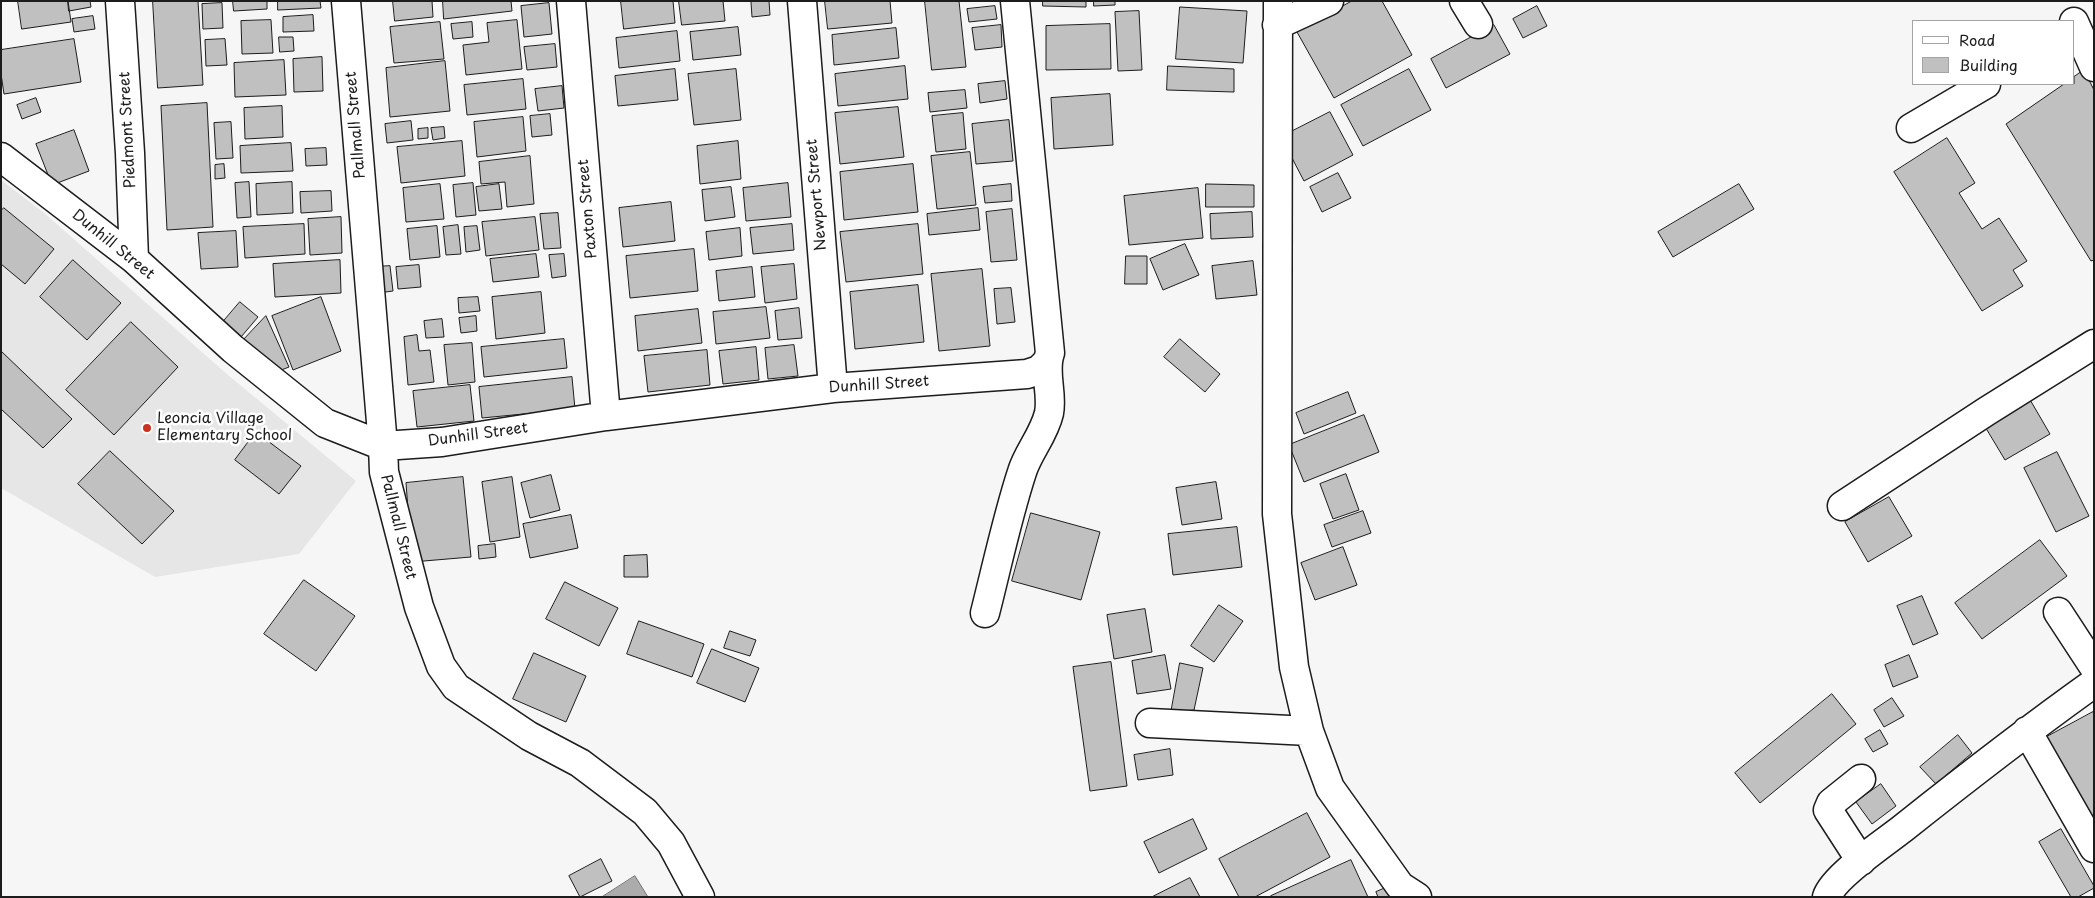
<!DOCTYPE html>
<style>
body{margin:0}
#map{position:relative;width:2095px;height:898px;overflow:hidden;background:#f6f6f6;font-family:"Playpen Sans",sans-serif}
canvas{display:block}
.frame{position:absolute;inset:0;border:2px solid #1c1c1c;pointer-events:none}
.legend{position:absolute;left:1912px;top:20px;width:162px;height:65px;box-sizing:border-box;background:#fff;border:1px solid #a4a4a4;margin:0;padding:6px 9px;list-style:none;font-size:15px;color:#1c1c1c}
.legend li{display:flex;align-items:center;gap:10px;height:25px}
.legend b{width:25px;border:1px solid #a4a4a4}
</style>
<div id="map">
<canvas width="2095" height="898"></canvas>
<div class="frame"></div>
<ul class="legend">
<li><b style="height:6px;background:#fff"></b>Road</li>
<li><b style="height:14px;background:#c0c0c0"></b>Building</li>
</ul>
</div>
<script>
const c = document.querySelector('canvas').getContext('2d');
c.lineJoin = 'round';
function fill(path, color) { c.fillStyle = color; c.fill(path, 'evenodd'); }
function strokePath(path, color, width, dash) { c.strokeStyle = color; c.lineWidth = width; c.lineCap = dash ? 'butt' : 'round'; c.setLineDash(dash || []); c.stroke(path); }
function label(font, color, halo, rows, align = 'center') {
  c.font = font + ' "Playpen Sans",sans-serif'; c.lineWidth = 5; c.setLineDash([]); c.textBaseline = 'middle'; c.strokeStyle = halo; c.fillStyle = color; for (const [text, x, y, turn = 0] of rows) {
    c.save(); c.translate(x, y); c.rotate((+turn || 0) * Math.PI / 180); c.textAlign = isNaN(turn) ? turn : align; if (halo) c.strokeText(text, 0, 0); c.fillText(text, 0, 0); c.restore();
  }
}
fill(new Path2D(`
 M1,180L43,212L228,375L356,481L299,554L155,577L1,488Z`), '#e6e6e6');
const water = new Path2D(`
 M635,876L648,897H602Z`);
fill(water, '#acacac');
strokePath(water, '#727272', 1);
const building = new Path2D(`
 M18,1H68L71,22L22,29Z
 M68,1H90L91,7L69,11Z
 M153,1H198L203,85L158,88Z
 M233,1H267V9L234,11Z
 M278,1H320L321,8L278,10Z
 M393,1H432L433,17L395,21Z
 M443,1H511L512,11L444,19Z
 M621,1H673L675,23L624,29Z
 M679,1H723L725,21L682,25Z
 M769,1L770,15L752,17L751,2Z
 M825,1H890L892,23L828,29Z
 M925,1H959L966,67L932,70Z
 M1043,1H1086V7L1043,6Z
 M1094,1H1115V5L1094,6Z
 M1352,1H1382L1412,55L1334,98L1297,32Z
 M222,3L223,28L203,29L202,4Z
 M549,3L552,34L524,37L521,6Z
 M995,6L997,19L969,22L967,9Z
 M1537,6L1547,26L1523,38L1513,19Z
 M1180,7L1247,11L1243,63L1176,59Z
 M1139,11L1142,70L1118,71L1115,12Z
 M313,15L314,31L283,32V17Z
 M93,16L95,29L74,32L72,19Z
 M271,20L273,53L242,54L241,21Z
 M517,20L522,69L466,75L463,45L489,42L487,23Z
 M440,22L444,59L394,63L390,27Z
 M472,22L473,37L453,39L451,24Z
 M1110,24L1111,69L1046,70V26Z
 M1001,25L1002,47L975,50L972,28Z
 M1494,25L1510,54L1446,88L1431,59Z
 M738,27L741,55L693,60L690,32Z
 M896,28L899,58L834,65L832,35Z
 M677,31L680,61L619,68L616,38Z
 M279,37H293L294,51L280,52Z
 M74,39L81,82L4,94L1,74V50Z
 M225,39L227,65L206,66L205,40Z
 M555,44L557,67L527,70L524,47Z
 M322,57L323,91L294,92L293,59Z
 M284,60L286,95L235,97L234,63Z
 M445,61L450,111L390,117L386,68Z
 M905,66L908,99L838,106L835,74Z
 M1168,66L1234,69V92L1167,90Z
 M675,69L678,100L618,106L615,76Z
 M736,69L741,120L694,125L688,74Z
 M1409,69L1431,110L1363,146L1341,105Z
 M2084,70L2094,90V260L2091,261L2006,124L2064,84H2074V77Z
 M523,79L526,109L467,115L464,85Z
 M1005,81L1007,99L980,103L978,84Z
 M562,86L564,108L538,111L535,89Z
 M965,90L967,108L930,112L928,93Z
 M1110,94L1113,145L1054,149L1051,98Z
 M36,98L41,112L22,119L17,105Z
 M207,103L213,227L167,230L161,106Z
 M282,106L283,137L245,139L244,108Z
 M898,107L904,157L840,164L835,113Z
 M1330,112L1353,155L1304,181L1281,137Z
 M963,113L966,149L936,152L932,116Z
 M550,114L552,135L532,137L530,116Z
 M523,117L526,151L477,157L474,122Z
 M1009,120L1013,161L976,164L972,124Z
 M411,121L413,140L387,143L385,124Z
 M231,122L233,158L216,159L214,123Z
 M444,127L445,138L433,140L431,128Z
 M428,128V138L418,139V129Z
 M74,130L89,171L52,185L36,144Z
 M1947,138L1975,183L1959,193L1982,229L1999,218L2027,261L2013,270L2023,286L1982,311L1894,172Z
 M462,141L465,176L401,183L397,147Z
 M738,141L741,179L700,184L697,146Z
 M291,143L293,171L241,173L240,146Z
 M326,148L327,165L306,166L305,149Z
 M970,152L976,205L937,209L931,156Z
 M530,156L534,204L507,207L505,182L481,184L479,162Z
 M224,164L225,178L215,179V165Z
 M913,164L918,212L844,220L840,172Z
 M1338,173L1351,198L1322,212L1310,187Z
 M249,182L251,217L237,218L235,183Z
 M292,182L293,213L257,215L256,184Z
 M473,183L476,215L456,217L453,185Z
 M788,183L791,217L746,221L743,188Z
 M440,184L444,219L406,222L403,188Z
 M499,184L502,209L479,211L476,187Z
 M1011,184L1012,201L985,203L983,187Z
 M1206,184L1254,185V207H1206Z
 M1739,184L1754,209L1673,257L1658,232Z
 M731,187L735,217L705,221L702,190Z
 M1198,188L1203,238L1129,245L1124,196Z
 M331,191L332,211L301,213L300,192Z
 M671,202L675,241L623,247L619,208Z
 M4,208L54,249L25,284L1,264V211Z
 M978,208L980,230L929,235L927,214Z
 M1012,209L1017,260L991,262L986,212Z
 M1252,212L1253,237L1211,239L1210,214Z
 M558,213L561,248L544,249L540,214Z
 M341,217L342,253L310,255L308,219Z
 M535,217L539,250L486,256L482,222Z
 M304,224L305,254L245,258L243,227Z
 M792,224L794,250L753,254L750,228Z
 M918,224L923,274L846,282L840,232Z
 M458,225L461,254L446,255L443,227Z
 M437,226L440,257L410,260L407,229Z
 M477,226L480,250L466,252L464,227Z
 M740,228L742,256L709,260L706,232Z
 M236,231L238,267L201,269L198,233Z
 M1185,244L1199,275L1163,290L1150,259Z
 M694,249L698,291L630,298L626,256Z
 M536,254L539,277L493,282L490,259Z
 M564,254L566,276L552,278L549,255Z
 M1126,256H1147V284H1125Z
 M73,260L121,303L87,340L40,297Z
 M340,260L341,293L275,297L273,264Z
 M1253,261L1257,295L1216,299L1212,266Z
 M794,264L797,299L765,303L761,267Z
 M419,265L421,287L398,289L396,267Z
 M390,266L393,291L378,293L376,267Z
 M752,267L755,297L719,301L716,271Z
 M982,269L990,346L939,351L931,274Z
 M918,285L924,342L855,349L850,292Z
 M1011,288L1015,322L997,324L994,289Z
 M541,292L545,333L496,339L492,297Z
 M321,297L341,351L293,370L272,316Z
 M478,297L480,311L459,313L458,298Z
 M240,302L258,317L241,337L223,322Z
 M766,307L770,338L716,344L713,312Z
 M799,308L802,338L778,340L775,311Z
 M698,309L702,343L638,351L635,316Z
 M266,316L289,367L271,374L236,348Z
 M476,316L477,331L461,333L459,318Z
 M442,319L444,337L426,338L424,321Z
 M131,322L178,367L114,435L66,390Z
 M417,335L419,351L430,350L434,382L408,385L404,337Z
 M564,339L567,368L484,377L481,347Z
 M1180,339L1220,374L1205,392L1164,357Z
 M472,343L475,382L448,385L444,345Z
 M794,345L798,376L768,379L765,348Z
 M756,347L759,380L723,384L719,351Z
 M707,350L710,385L648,392L644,356Z
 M1,351L72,419L43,448L1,409Z
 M572,377L575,409L482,418L479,387Z
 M470,385L474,421L417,427L413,391Z
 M1348,392L1356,413L1304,434L1296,413Z
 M2029,398L2050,434L2005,460L1984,425Z
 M1364,415L1379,452L1304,482L1289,445Z
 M256,432L301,466L279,494L235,460Z
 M110,451L174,511L142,544L78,484Z
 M2057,452L2089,516L2056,532L2024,468Z
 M1346,474L1359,510L1333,519L1320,484Z
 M551,475L560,510L530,518L521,483Z
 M463,477L471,557L412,562L406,483Z
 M512,477L520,537L490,542L482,482Z
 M1216,482L1222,519L1182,525L1176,488Z
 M1889,497L1912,536L1868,562L1845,522Z
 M1363,511L1371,533L1332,547L1324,525Z
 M1031,513L1100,532L1081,600L1012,581Z
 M571,515L578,548L530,558L523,524Z
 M1237,527L1242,567L1173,575L1168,534Z
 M2040,540L2067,576L1982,639L1955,603Z
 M495,544L496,557L479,559L478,546Z
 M1343,547L1357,585L1315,600L1301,563Z
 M647,555L648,577H624V556Z
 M304,580L355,616L316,671L264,634Z
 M565,582L618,608L599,646L546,619Z
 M1922,596L1938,634L1913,645L1897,606Z
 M1219,605L1243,621L1214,662L1191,646Z
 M1145,609L1152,652L1114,659L1107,615Z
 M639,621L704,644L692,677L627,654Z
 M730,631L756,640L750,656L724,648Z
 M712,649L759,668L745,702L697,683Z
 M534,653L586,676L566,722L513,699Z
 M1165,655L1171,689L1137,694L1132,661Z
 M1909,655L1918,677L1893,687L1885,665Z
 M1111,662L1127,786L1090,791L1073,667Z
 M1180,663L1203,668L1194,710L1171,713Z
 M1832,694L1856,724L1760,803L1735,773Z
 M1892,698L1904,716L1884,727L1874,710Z
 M2093,712L2094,714V831L2043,739Z
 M1880,730L1888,744L1873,752L1865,739Z
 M1958,735L1972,753L1936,784L1920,767Z
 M1170,749L1173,775L1138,780L1134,755Z
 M1881,784L1896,806L1872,824L1856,802Z
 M1307,813L1330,857L1255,897H1239L1219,859Z
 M1193,819L1207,849L1159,873L1144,842Z
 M2061,829L2094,886V888L2078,897H2071L2039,842Z
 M601,859L612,881L580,897L569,876Z
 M1351,860L1368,897H1272L1271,896Z
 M1190,878L1200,897H1152Z
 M1388,887L1392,897H1378L1376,892Z`);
fill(building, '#c0c0c0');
strokePath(building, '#1c1c1c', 1);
const minor = new Path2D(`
 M120,1L130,153L134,259
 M346,1L383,446L384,472L419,607L441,666L456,687L529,736L580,763L645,812L671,843L700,897
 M571,1L606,416
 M802,1L833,388
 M1278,1L1277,514L1294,667L1309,731L1330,788L1400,886L1417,897
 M1464,1L1478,24
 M2074,22L2094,67
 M1277,25L1329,1
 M1911,128L1986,84
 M1,157L134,259L233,349L325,423L383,446L442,442L606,416L833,388L1027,374L1039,370L1047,362
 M1842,506L1987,411L2094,344
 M2058,612L2094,667
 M985,613C997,566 1007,518 1022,472C1028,452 1044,435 1049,413C1053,393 1043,372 1050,353L1015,1
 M1150,723L1309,731
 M2027,731L2094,848
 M1861,861L1828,810L1831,803L1861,779
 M1827,897C1833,877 1884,843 1902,829C1965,779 2028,730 2094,683`);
strokePath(minor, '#1c1c1c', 31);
strokePath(minor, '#fff', 28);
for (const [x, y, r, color] of [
 [147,428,5,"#c8321e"]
]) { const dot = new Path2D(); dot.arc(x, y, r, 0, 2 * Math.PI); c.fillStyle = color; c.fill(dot); strokePath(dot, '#fff', 2); }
label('15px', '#1c1c1c', '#fff', [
 ["Pallmall Street",356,125,-95],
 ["Piedmont Street",128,130,-93],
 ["Newport Street",817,195,-95],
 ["Paxton Street",588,209,-95],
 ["Dunhill Street",113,245,39],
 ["Dunhill Street",879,385,-4],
 ["Dunhill Street",478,435,-8],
 ["Pallmall Street",398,527,76]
]);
label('15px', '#1c1c1c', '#fff', [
 ["Leoncia Village",157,419],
 ["Elementary School",157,436]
], 'left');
</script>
